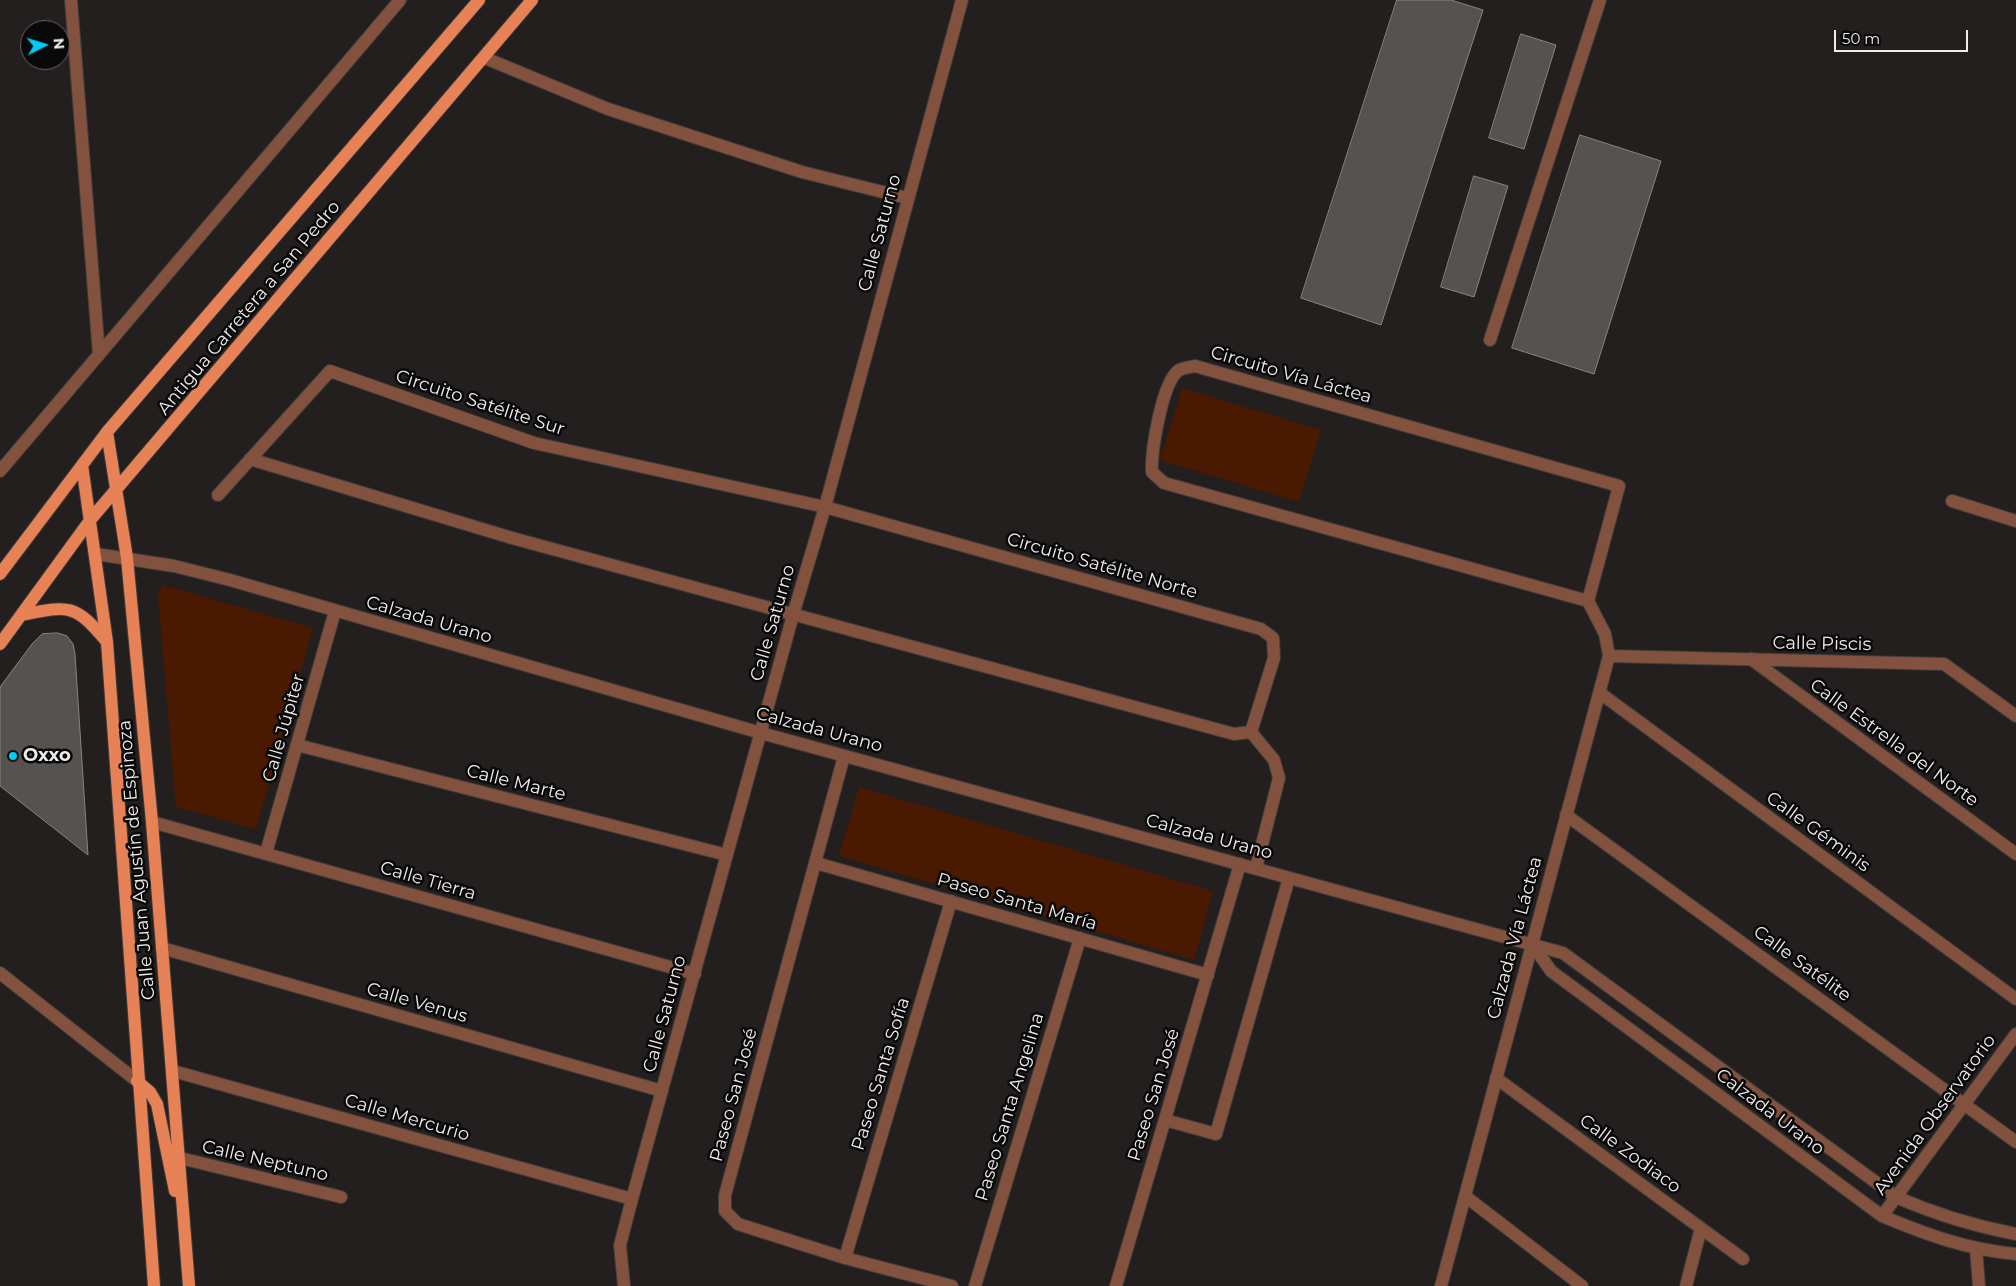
<!DOCTYPE html>
<meta charset="utf-8">
<style>
body{margin:0}
#map{position:relative;width:2016px;height:1286px;overflow:hidden;background:#221f1e;font-family:Montserrat,sans-serif}
canvas{display:block}
.north{position:absolute;left:20px;top:20px;width:50px;height:50px;box-sizing:border-box;background:#0a0909;border:1px solid #666464;border-radius:50%;rotate:85deg;font-size:14px;font-weight:700;line-height:20px;text-align:center;color:#efedec}
.north::after{content:'';display:block;margin:auto;width:18px;height:22px;background:#00cbf9;clip-path:polygon(50% 0,100% 100%,50% 72%,0 100%)}
.scale{position:absolute;left:1834px;top:30px;width:134px;height:22px;box-sizing:border-box;border:2px solid #efedec;border-top:0;padding-left:6px;font-size:15px;line-height:18px;white-space:nowrap;color:#efedec;-webkit-text-stroke:4px #0a0909;paint-order:stroke}
</style>
<div id="map">
<canvas width="2016" height="1286"></canvas>
<div class="north">N</div>
<div class="scale">50 m</div>
</div>
<script>
const c = document.querySelector('canvas').getContext('2d');
c.lineJoin = 'round';
function fill(path, color) { c.fillStyle = color; c.fill(path, 'evenodd'); }
function strokePath(path, color, width, dash) { c.strokeStyle = color; c.lineWidth = width; c.lineCap = dash ? 'butt' : 'round'; c.setLineDash(dash || []); c.stroke(path); }
function label(font, color, halo, rows, align = 'center') {
  c.font = font + ' Montserrat,sans-serif'; c.lineWidth = 5; c.setLineDash([]); c.textBaseline = 'middle'; c.strokeStyle = halo; c.fillStyle = color; for (const [text, x, y, turn = 0] of rows) {
    c.save(); c.translate(x, y); c.rotate((+turn || 0) * Math.PI / 180); c.textAlign = isNaN(turn) ? turn : align; if (halo) c.strokeText(text, 0, 0); c.fillText(text, 0, 0); c.restore();
  }
}
fill(new Path2D(`
 M1182,388L1321,430L1299,502L1160,460Z
 M162,585L313,628L256,829L176,807L158,597Z
 M859,787L1213,891L1194,960L839,856Z`), '#4a1901');
const building = new Path2D(`
 M1397,0H1451L1483,10L1381,325L1301,298Z
 M1521,34L1556,45L1524,149L1489,138Z
 M1580,135L1661,161L1594,374L1512,348Z
 M1474,176L1508,186L1474,297L1441,287Z
 M58,633L67,636L73,644L75,654L88,855L0,786V687L32,644L42,634Z`);
fill(building, '#555250');
strokePath(building, '#878482', 1);
const minor = new Path2D(`
 M71,0L99,355
 M485,58L608,109L802,172L907,198
 M1490,340L1600,0
 M1195,366L1619,486L1588,601L1164,483L1152,472C1151,451 1162,382 1179,370C1183,368 1190,367 1195,366Z
 M250,459L512,538L1234,734L1251,732
 M0,471L400,0
 M218,495L330,371L534,443L825,507L1261,629L1273,638L1274,658L1251,732
 M1952,501L2016,521
 M96,554L174,566L230,580L761,733L1563,953L1896,1197C1935,1214 1974,1226 2016,1234
 M1609,656L1944,664L2016,716
 M1751,659L2016,854
 M1600,693L2016,999
 M1251,732L1274,760L1279,778L1256,868
 M297,745L727,855
 M844,756L725,1195V1211L738,1224L845,1258L952,1286
 M1566,815L2016,1142
 M152,822L695,974
 M266,853L335,611
 M816,863L1208,975
 M1532,944L1551,971L1882,1216C1925,1234 1968,1250 2016,1254
 M162,948L662,1091
 M0,973L137,1081
 M173,1071L632,1199
 M1496,1078L1743,1259
 M1165,1120L1216,1134L1289,878
 M180,1158L341,1197
 M1465,1196L1582,1286
 M1882,1216L2016,1034
 M1976,1248L1979,1286
 M845,1258L951,901
 M624,1286L620,1245L632,1199L793,615L825,507L962,0
 M975,1286L1080,938
 M1116,1286L1240,864
 M1441,1286L1609,656L1605,634L1588,601
 M1686,1286L1701,1228`);
const major = new Path2D(`
 M107,432L127,558L152,822L189,1286
 M82,465L107,642L154,1286
 M0,574L107,432L479,0
 M22,615C70,605 75,604 107,642
 M0,644L91,519L532,0
 M137,1081L150,1092L157,1104L175,1191`);
strokePath(minor, '#3f3c3b', 14);
strokePath(major, '#3f3c3b', 14);
strokePath(minor, '#82523e', 12);
strokePath(major, '#e68256', 12);
for (const [x, y, r, color] of [
 [13,756,5,"#00cbf9"]
]) { const dot = new Path2D(); dot.arc(x, y, r, 0, 2 * Math.PI); c.fillStyle = color; c.fill(dot); strokePath(dot, '#0a0909', 2); }
label('18px', '#efedec', '#0a0909', [
 ["Calle Saturno",880,233,-75],
 ["Antigua Carretera a San Pedro",249,308,-50],
 ["Circuito Vía Láctea",1291,375,16],
 ["Circuito Satélite Sur",480,403,18],
 ["Circuito Satélite Norte",1102,566,16],
 ["Calzada Urano",429,620,16],
 ["Calle Saturno",773,623,-74],
 ["Calle Piscis",1822,644,1],
 ["Calle Júpiter",284,728,-74],
 ["Calzada Urano",819,730,15],
 ["Calle Estrella del Norte",1894,743,36],
 ["Calle Marte",516,783,14],
 ["Calle Géminis",1818,832,36],
 ["Calzada Urano",1209,837,15],
 ["Calle Juan Agustín de Espinoza",137,860,-95],
 ["Calle Tierra",428,881,16],
 ["Paseo Santa María",1017,902,16],
 ["Calzada Vía Láctea",1515,938,-75],
 ["Calle Satélite",1802,964,36],
 ["Calle Venus",417,1003,16],
 ["Calle Saturno",665,1014,-75],
 ["Paseo Santa Sofía",881,1074,-73],
 ["Paseo San José",734,1095,-75],
 ["Paseo San José",1154,1095,-73],
 ["Paseo Santa Angelina",1010,1107,-73],
 ["Calzada Urano",1770,1112,37],
 ["Avenida Observatorio",1935,1115,-54],
 ["Calle Mercurio",407,1118,16],
 ["Calle Zodiaco",1630,1154,36],
 ["Calle Neptuno",265,1161,13]
]);
label('bold 18px', '#efedec', '#0a0909', [
 ["Oxxo",23,756]
], 'left');
</script>
